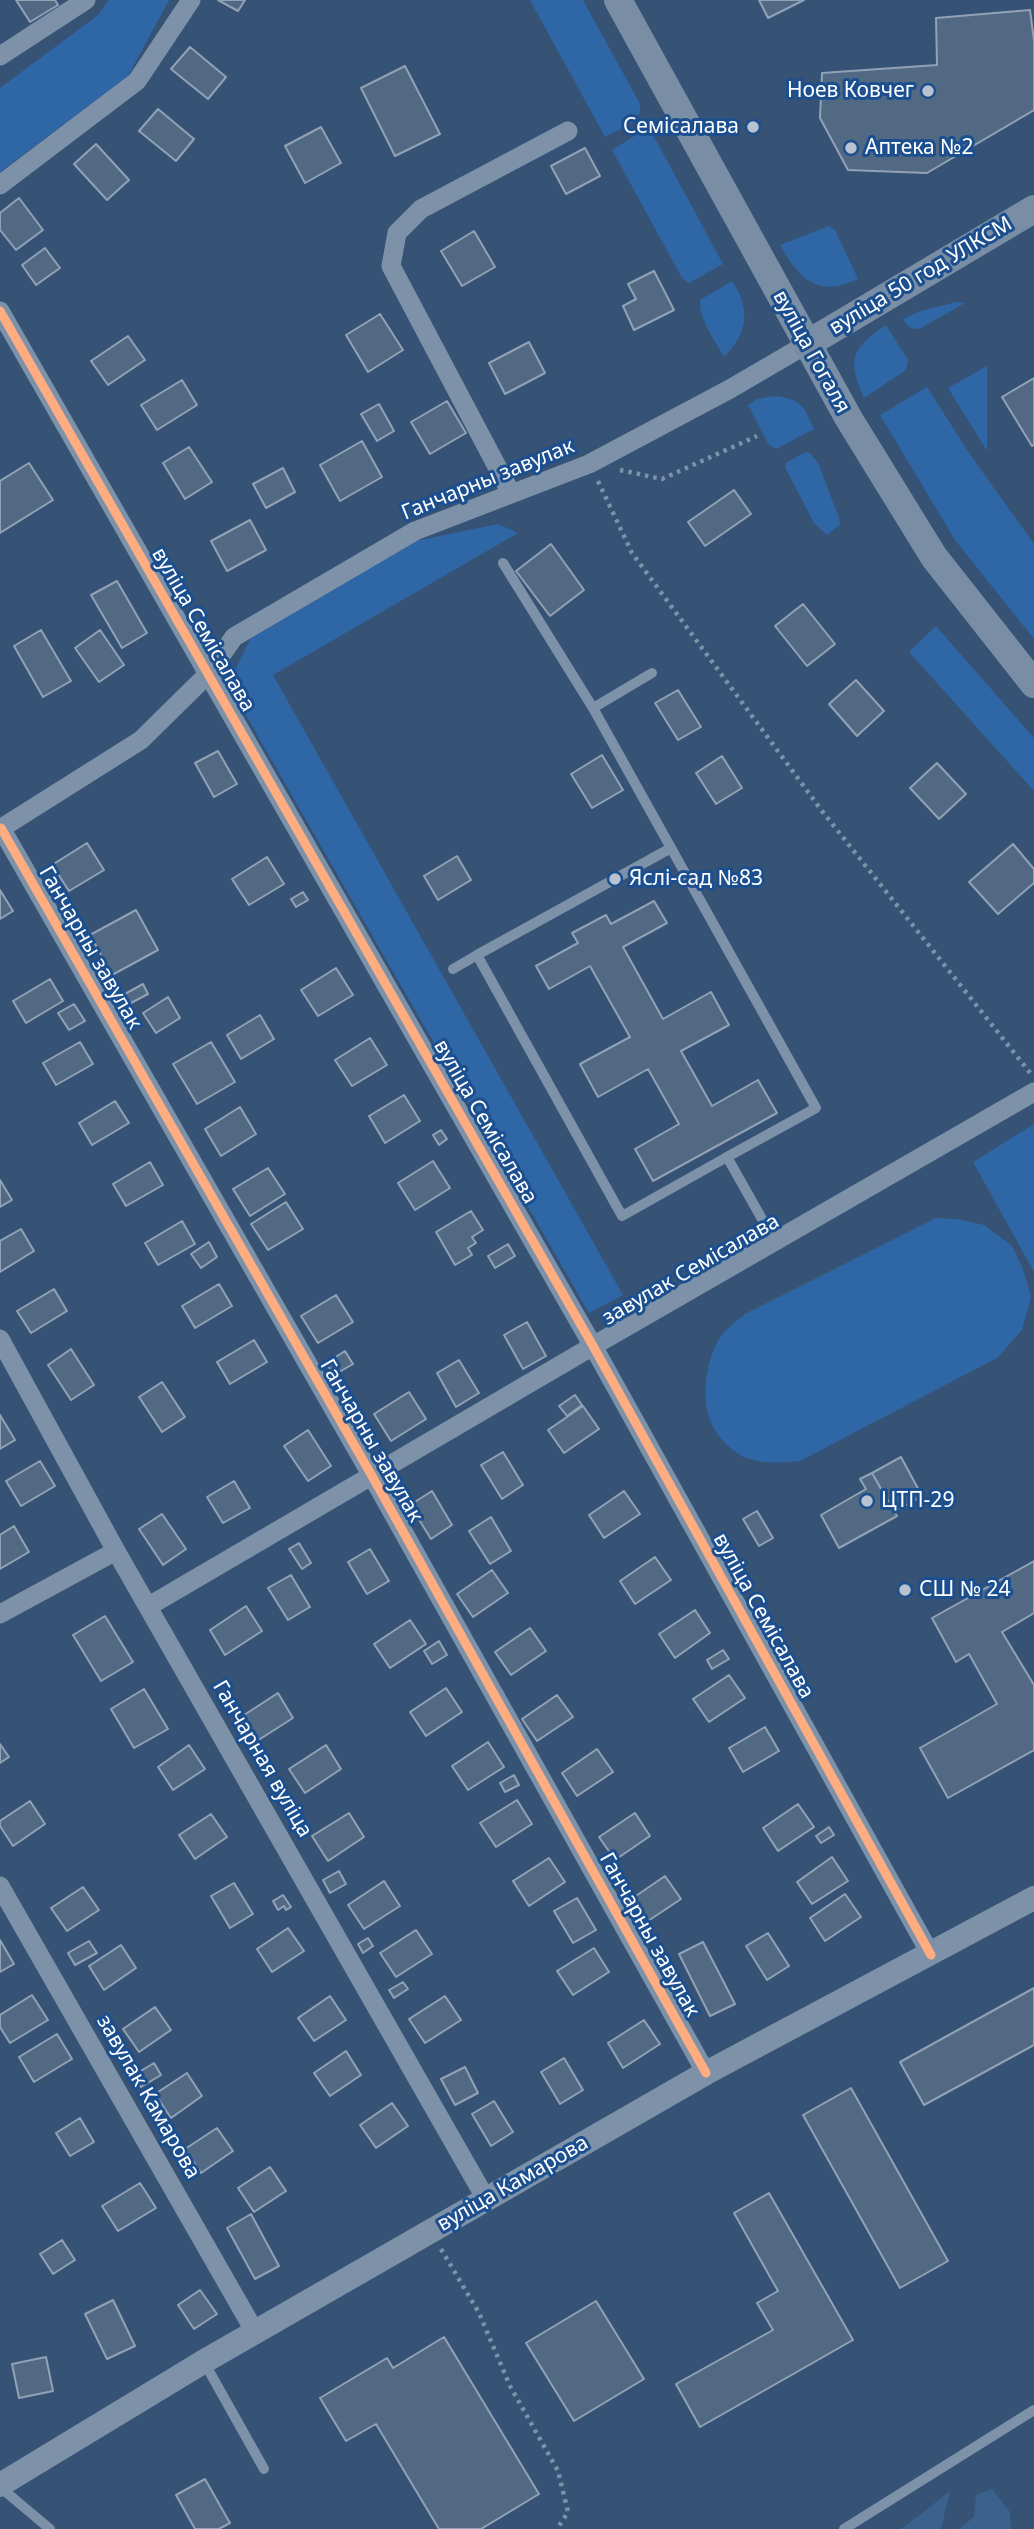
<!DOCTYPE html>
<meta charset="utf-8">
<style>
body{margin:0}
canvas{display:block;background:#365274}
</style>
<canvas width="1034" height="2529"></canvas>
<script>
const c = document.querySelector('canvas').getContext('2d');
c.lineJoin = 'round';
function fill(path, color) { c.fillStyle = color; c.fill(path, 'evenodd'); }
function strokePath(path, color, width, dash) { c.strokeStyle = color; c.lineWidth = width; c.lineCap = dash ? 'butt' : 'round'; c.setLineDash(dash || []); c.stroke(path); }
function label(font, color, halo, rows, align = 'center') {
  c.font = font + ' "Noto Sans",sans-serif'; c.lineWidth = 6; c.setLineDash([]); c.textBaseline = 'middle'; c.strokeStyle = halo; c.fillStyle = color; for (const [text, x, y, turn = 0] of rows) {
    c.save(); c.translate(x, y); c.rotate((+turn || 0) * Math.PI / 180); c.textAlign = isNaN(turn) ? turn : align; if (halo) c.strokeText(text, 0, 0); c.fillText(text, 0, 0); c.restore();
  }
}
fill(new Path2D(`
 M109,0H169L128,76L0,172V88L98,15Z
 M530,0H583L640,104C643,122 619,129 605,137Z
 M644,130L651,133L657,142L723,264L689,283L682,278L612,150Z
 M829,226L835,230L858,279C818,298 800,280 780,245Z
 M732,281C751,309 748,333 724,357C715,340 699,320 700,300Z
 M957,302L965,303L921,328C912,331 908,327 903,319L920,311Z
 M886,325L908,360L906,370L864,398C847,360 851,348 886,325Z
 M987,366V451L948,388Z
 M927,387L971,456L1034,544V639L955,540L880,415Z
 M773,396C801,399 803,404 814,429L776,449L769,445L748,405L757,399Z
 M806,452L810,453L818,463L839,518L840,525L827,535L814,523L785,467L787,462Z
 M498,524L518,533L273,675L623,1295L589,1313L228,684L250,639L415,541Z
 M936,626L1034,738V791L909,652Z
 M1034,1124V1272L973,1162Z
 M936,1218L958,1219L984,1225L1012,1246L1023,1269L1031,1297L1022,1330L997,1358L800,1461C780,1463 754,1465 737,1453C725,1445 715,1433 710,1420C700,1394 707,1353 724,1332C730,1326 738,1320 745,1314Z`), '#2f66a5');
fill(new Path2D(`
 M992,2489L1010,2512L1011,2529H959L974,2517L976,2495Z
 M950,2491L941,2529H900L904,2527Z`), '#3b618d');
const building = new Path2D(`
 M16,0H55L58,5L30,22Z
 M218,0H245L238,11Z
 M759,0H804L768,18Z
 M1030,10L1034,41V110L927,173L848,170L820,118L822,73L937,65L936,18Z
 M190,47L226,77L208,99L171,69Z
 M405,66L440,134L395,156L361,88Z
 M158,109L194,139L176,161L139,131Z
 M321,127L341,163L305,183L285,146Z
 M96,144L129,180L107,200L74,164Z
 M585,148L600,176L566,194L551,166Z
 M19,198L43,230L16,250L0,230V213Z
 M474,231L495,267L462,286L441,251Z
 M45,248L60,268L36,285L22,265Z
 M654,271L674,310L634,330L623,306L636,299L628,284Z
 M380,314L403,350L368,372L346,335Z
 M128,336L145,360L108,385L91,361Z
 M529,342L545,373L505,394L489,363Z
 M1034,378V445L1032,446L1002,397Z
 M182,380L197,405L157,430L141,405Z
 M447,401L466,433L430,454L411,422Z
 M379,404L394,431L377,441L361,414Z
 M362,441L382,477L340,501L320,465Z
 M189,447L212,482L185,499L163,463Z
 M29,463L53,500L0,533V481Z
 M283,468L295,492L266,508L253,484Z
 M734,490L751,514L705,546L688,522Z
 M250,520L266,550L227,571L211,541Z
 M551,544L584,590L550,616L516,571Z
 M117,581L147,633L122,648L91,595Z
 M803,604L835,644L807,666L775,626Z
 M41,630L71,681L43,697L14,646Z
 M100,630L124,665L99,682L75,648Z
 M856,680L884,711L857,736L829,704Z
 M678,690L701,727L678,740L655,703Z
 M218,751L237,784L214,797L195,763Z
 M602,755L623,790L592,808L571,774Z
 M722,756L742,788L716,804L696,773Z
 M937,763L966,794L939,819L910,788Z
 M87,843L104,870L69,891L52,865Z
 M1013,844L1034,869V883L998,914L969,882Z
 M457,856L471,880L438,900L424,876Z
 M267,857L284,884L249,905L232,879Z
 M0,890L13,911L0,919Z
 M303,892L308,900L296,907L291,899Z
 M654,901L667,923L623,947L663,1019L711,992L729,1025L681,1051L712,1106L758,1080L777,1113L653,1181L635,1149L679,1124L648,1069L598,1097L580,1064L630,1037L590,966L549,989L536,966L578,943L572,933L606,915L611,924Z
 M136,910L158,950L112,975L90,935Z
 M336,968L353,995L318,1016L301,990Z
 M50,979L63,1001L26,1023L13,1001Z
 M143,984L148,994L129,1004L123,995Z
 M168,997L180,1018L156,1033L143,1013Z
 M74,1004L85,1021L69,1030L58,1013Z
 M260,1015L274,1039L241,1059L227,1035Z
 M370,1038L387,1065L352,1086L335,1060Z
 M80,1042L93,1064L56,1085L43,1063Z
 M211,1042L235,1082L197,1104L173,1064Z
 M404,1095L420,1121L385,1143L369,1116Z
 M115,1101L129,1123L92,1145L79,1123Z
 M240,1107L256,1134L221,1156L205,1129Z
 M441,1130L447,1139L439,1145L433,1135Z
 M433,1161L450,1188L415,1210L398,1183Z
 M150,1162L163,1185L126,1206L113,1184Z
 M268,1168L285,1194L250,1216L233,1189Z
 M0,1180L12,1200L0,1207Z
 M286,1202L303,1229L268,1250L251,1224Z
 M471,1211L483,1230L472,1237L476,1243L468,1248L472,1255L455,1265L436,1232Z
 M182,1221L195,1244L158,1265L145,1243Z
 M21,1229L34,1251L0,1272V1241Z
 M209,1242L217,1257L201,1268L191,1254Z
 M508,1244L515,1256L495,1268L488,1256Z
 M219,1284L232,1306L195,1328L182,1306Z
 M54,1289L67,1311L31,1333L17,1311Z
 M336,1295L353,1322L318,1343L301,1316Z
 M527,1322L546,1356L523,1369L504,1335Z
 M254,1340L267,1362L230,1384L217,1362Z
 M71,1349L94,1385L71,1400L48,1365Z
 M345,1351L353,1364L334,1375L326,1363Z
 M459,1360L479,1393L456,1407L437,1373Z
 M162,1382L185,1417L162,1432L139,1397Z
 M409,1392L426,1419L391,1441L374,1414Z
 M575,1395L582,1405L567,1416L559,1406Z
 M583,1406L599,1429L564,1453L548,1430Z
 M0,1415L15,1440L0,1449Z
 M308,1430L331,1466L308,1481L284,1446Z
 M503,1452L523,1485L502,1499L481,1465Z
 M901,1457L922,1496L894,1512L872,1473Z
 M40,1461L55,1486L21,1506L6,1481Z
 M872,1473L897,1516L839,1548L821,1515L866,1489L860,1479Z
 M234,1481L250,1508L223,1523L207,1497Z
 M432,1491L452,1525L431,1539L410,1505Z
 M624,1491L640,1514L604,1538L589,1515Z
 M757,1511L773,1538L759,1546L743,1519Z
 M162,1514L186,1549L163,1565L139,1529Z
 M491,1517L511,1551L490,1564L469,1531Z
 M14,1526L29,1552L0,1569V1535Z
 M299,1543L311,1563L302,1569L289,1549Z
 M370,1549L389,1581L367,1594L348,1562Z
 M655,1557L671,1580L635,1604L620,1581Z
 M1034,1561V1613L1002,1632L1034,1685V1750L948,1798L920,1748L997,1704L969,1654L956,1662L932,1618Z
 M492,1570L508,1593L473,1617L457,1594Z
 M291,1575L310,1607L288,1620L268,1588Z
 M246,1606L262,1631L225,1655L210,1630Z
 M695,1610L710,1633L675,1658L659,1634Z
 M105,1616L133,1662L101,1681L73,1635Z
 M410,1620L426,1644L390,1668L374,1644Z
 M530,1628L546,1651L511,1675L495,1652Z
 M439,1641L447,1655L432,1664L424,1651Z
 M723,1650L729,1659L712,1669L707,1660Z
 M729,1675L745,1698L709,1722L693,1699Z
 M446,1688L462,1712L426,1736L410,1712Z
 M144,1689L168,1729L134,1748L111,1709Z
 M278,1693L293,1718L257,1741L241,1717Z
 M557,1695L573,1717L537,1741L522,1719Z
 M765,1727L779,1751L743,1772L729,1748Z
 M488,1742L504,1767L468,1790L452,1766Z
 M0,1744L9,1757L0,1763Z
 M189,1745L205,1769L173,1790L158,1767Z
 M326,1745L341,1769L305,1793L289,1769Z
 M597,1749L613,1772L577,1796L562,1773Z
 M514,1775L519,1785L505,1792L500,1783Z
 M517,1800L532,1824L496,1847L480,1823Z
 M30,1801L45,1824L13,1846L0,1826V1821Z
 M798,1804L814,1827L778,1851L763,1828Z
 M349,1813L364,1837L328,1861L312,1836Z
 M635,1813L650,1836L615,1860L599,1837Z
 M211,1814L227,1837L195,1859L179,1835Z
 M829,1827L834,1835L821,1843L816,1836Z
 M832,1857L848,1881L812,1904L797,1882Z
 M549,1858L565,1882L529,1906L513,1881Z
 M339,1871L346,1884L330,1893L323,1880Z
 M665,1876L681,1899L645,1923L630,1900Z
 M384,1881L400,1906L364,1929L348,1905Z
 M234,1883L253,1914L230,1928L211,1896Z
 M83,1887L99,1910L67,1931L51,1908Z
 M845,1894L861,1917L825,1941L810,1918Z
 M283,1895L291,1907L286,1910L284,1906L278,1910L273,1901Z
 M577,1898L596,1930L573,1943L554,1911Z
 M288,1928L304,1951L272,1972L257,1949Z
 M416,1930L432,1954L396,1977L380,1953Z
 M768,1933L789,1966L767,1980L746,1946Z
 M368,1938L373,1946L363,1953L358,1944Z
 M0,1940L14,1964L0,1972Z
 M89,1941L97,1953L75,1965L68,1953Z
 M703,1942L735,2004L710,2016L679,1954Z
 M121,1945L136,1968L104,1990L89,1966Z
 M594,1948L609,1972L573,1995L557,1971Z
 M403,1982L408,1989L394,1998L389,1990Z
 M1034,1988V2045L924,2105L900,2062Z
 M32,1995L48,2020L10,2043L0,2027V2015Z
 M330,1996L346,2020L314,2041L298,2018Z
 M445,1996L461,2020L425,2043L409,2019Z
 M155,2007L171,2030L139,2052L123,2029Z
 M644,2020L660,2044L623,2068L608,2043Z
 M57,2034L72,2059L34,2082L19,2057Z
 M346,2051L361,2075L330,2096L314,2073Z
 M564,2058L583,2090L560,2104L541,2072Z
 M154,2063L161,2075L141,2087L134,2075Z
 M465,2067L478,2093L455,2105L441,2079Z
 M187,2073L202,2096L171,2118L155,2094Z
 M851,2088L948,2261L900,2288L803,2115Z
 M494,2101L513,2132L491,2146L472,2114Z
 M392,2103L408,2126L376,2148L360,2125Z
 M80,2118L94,2142L70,2156L56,2133Z
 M217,2128L233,2151L201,2173L185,2149Z
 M270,2167L286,2191L254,2212L238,2188Z
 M140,2183L156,2208L118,2231L102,2206Z
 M769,2193L853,2340L700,2427L676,2384L773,2330L757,2303L778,2291L734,2213Z
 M251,2214L279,2266L255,2279L227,2228Z
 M62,2240L75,2260L53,2274L40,2254Z
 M200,2290L217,2314L194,2329L178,2305Z
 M113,2300L135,2346L107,2359L85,2314Z
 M596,2301L644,2379L574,2421L526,2343Z
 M444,2337L539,2494L481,2529H439L376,2424L346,2441L320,2398L387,2358L393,2368Z
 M46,2357L53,2391L19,2398L12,2364Z
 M205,2479L230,2523L219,2529H195L176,2495Z`);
fill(building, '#526984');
strokePath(building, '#92a2b6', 2);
strokePath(new Path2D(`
 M620,470L662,479L757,436
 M598,481L632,553L822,811L1031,1074
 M441,2249L479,2313L510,2386L558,2471L568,2512L557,2529`), '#7d92a8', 4.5, [3.5, 5]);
strokePath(new Path2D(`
 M593,708L652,673
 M671,848L816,1108L727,1157
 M477,955L671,848L593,708L503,563
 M453,969L477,955L622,1216L727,1157L775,1242
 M204,2362L264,2469
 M0,2487L50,2529
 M844,2529L1034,2410`), '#7d92a8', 10);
strokePath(new Path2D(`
 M0,56L86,0
 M0,185L137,81L191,0
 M0,311L593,1346L931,1955
 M511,493L391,266L397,233L421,209L568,131
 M1,828L372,1476L706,2073
 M0,829L141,740L208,674L234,637L415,531L589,464L730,389L807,344
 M0,1339L116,1551L486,2199
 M149,1606L593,1346L1034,1092
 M0,1614L116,1551
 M0,1886L255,2332`), '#7d92a8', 19);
strokePath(new Path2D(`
 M0,2485L203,2362L706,2073L1034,1898`), '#7d92a8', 24);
strokePath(new Path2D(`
 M618,0L849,419L934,557L1034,684
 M807,344L1034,209`), '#798da4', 28);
strokePath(new Path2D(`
 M0,311L593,1346L931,1955
 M1,828L372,1476L706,2073`), '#ffac80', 9);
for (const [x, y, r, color] of [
 [928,91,7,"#b9c2ce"],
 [753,127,7,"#b9c2ce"],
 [851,148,7,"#b9c2ce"],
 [615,879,7,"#b9c2ce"],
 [867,1501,7,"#b9c2ce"],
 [905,1590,7,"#b9c2ce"]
]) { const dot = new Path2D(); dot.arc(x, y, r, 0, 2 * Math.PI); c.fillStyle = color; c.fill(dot); strokePath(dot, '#1b4f8f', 2.5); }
label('21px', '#fff', '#1b4f8f', [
 ["Ноев Ковчег",914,91,"right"],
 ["Семісалава",739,127,"right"],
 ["Аптека №2",865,148],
 ["Яслі-сад №83",629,879],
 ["ЦТП-29",881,1501],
 ["СШ № 24",919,1590]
], 'left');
label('21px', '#fff', '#1b4f8f', [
 ["вуліца 50 год УЛКСМ",921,276,-31],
 ["вуліца Гогаля",811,352,61],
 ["Ганчарны завулак",488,480,-22],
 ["вуліца Семісалава",203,630,60],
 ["Ганчарны завулак",90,948,60],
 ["вуліца Семісалава",485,1122,60],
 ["завулак Семісалава",691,1270,-30],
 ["Ганчарны завулак",371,1441,60],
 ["вуліца Семісалава",763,1616,61],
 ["Ганчарная вуліца",262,1759,60],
 ["Ганчарны завулак",649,1935,61],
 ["завулак Камарова",148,2097,60],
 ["вуліца Камарова",513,2184,-30]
]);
</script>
